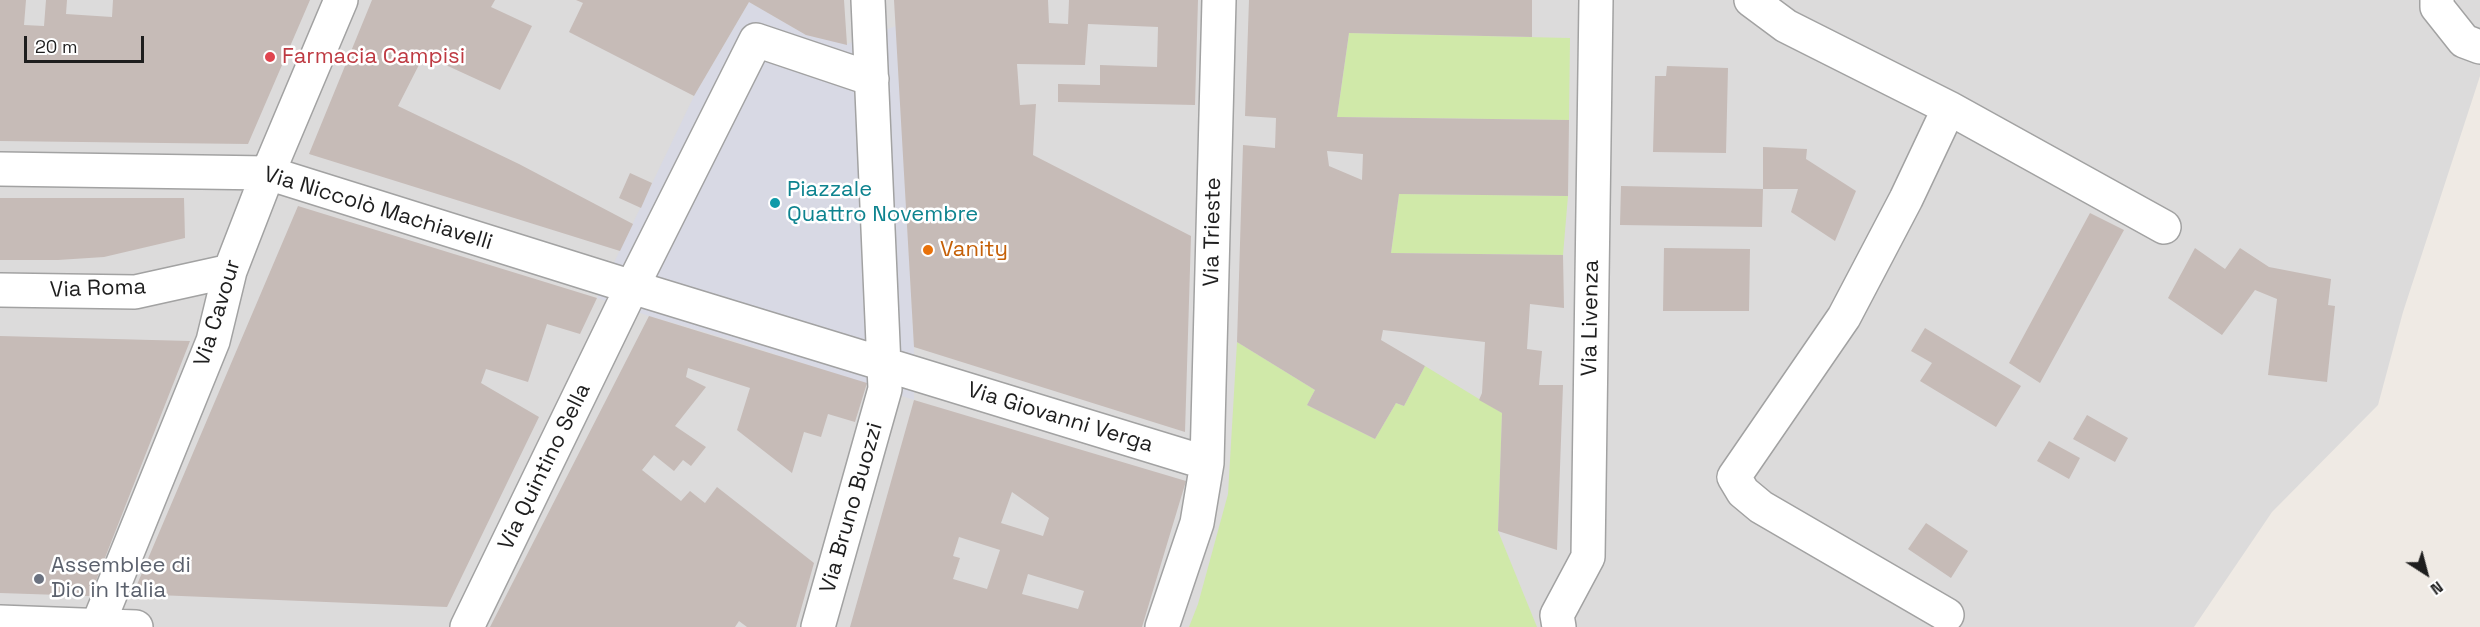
<!DOCTYPE html>
<meta charset="utf-8">
<style>
body{margin:0}
#map{position:relative;width:2480px;height:627px;overflow:hidden;background:#efeae4;font-family:"Space Grotesk",sans-serif}
canvas{display:block}
.north{position:absolute;left:2396px;top:543px;width:60px;height:60px;-webkit-text-stroke:4px #fff;paint-order:stroke;rotate:144deg;font-size:16px;font-weight:700;line-height:24px;text-align:center;color:#1e1e1e}
.north::after{content:'';display:block;margin:auto;width:21px;height:27px;background:#1e1e1e;clip-path:polygon(50% 0,100% 100%,50% 72%,0 100%)}
.scale{position:absolute;left:24px;top:36px;width:120px;height:27px;box-sizing:border-box;border:3px solid #1e1e1e;border-top:0;padding-left:8px;font-size:18px;line-height:21px;white-space:nowrap;color:#1e1e1e;-webkit-text-stroke:4px #fff;paint-order:stroke}
</style>
<div id="map">
<canvas width="2480" height="627"></canvas>
<div class="north">N</div>
<div class="scale">20 m</div>
</div>
<script>
const c = document.querySelector('canvas').getContext('2d');
c.lineJoin = 'round';
function fill(path, color) { c.fillStyle = color; c.fill(path, 'evenodd'); }
function strokePath(path, color, width, dash) { c.strokeStyle = color; c.lineWidth = width; c.lineCap = dash ? 'butt' : 'round'; c.setLineDash(dash || []); c.stroke(path); }
function label(font, color, halo, rows, align = 'center') {
  c.font = font + ' "Space Grotesk",sans-serif'; c.lineWidth = 5; c.setLineDash([]); c.textBaseline = 'middle'; c.strokeStyle = halo; c.fillStyle = color; for (const [text, x, y, turn = 0] of rows) {
    c.save(); c.translate(x, y); c.rotate((+turn || 0) * Math.PI / 180); c.textAlign = isNaN(turn) ? turn : align; if (halo) c.strokeText(text, 0, 0); c.fillText(text, 0, 0); c.restore();
  }
}
fill(new Path2D(`
 M0,0H2480V76L2403,312L2378,405L2272,512L2194,627H0Z`), '#dcdbdb');
fill(new Path2D(`
 M1349,33L1570,38L1569,120L1337,117Z
 M1399,194L1568,196L1563,255L1391,253Z
 M1237,342L1315,390L1307,405L1375,439L1396,403L1404,406L1425,366L1502,413L1498,531L1537,627H1189L1198,604L1228,494Z`), '#d0e9a9');
fill(new Path2D(`
 M749,2L806,35L847,44L896,26L914,347V400L735,341L649,316L597,298L694,96Z`), '#d8d9e4');
fill(new Path2D(`
 M0,0H26L24,25L44,26L46,0H67L66,14L112,17L113,0H310L248,144L0,141Z
 M372,0H495L491,7L532,26L500,90L424,55L398,106L519,164L633,224L620,251L309,154Z
 M576,0H844L847,45L806,35L749,2L694,96L569,32L583,3Z
 M894,0H1048L1049,23L1068,24L1069,0H1198L1195,105L1058,102V84L1100,85V65L1157,67L1158,27L1088,24L1085,65L1017,64L1020,105L1036,104L1033,155L1191,236L1185,432L914,347Z
 M1249,0H1532V37L1349,33L1337,117L1569,120L1568,196L1399,194L1391,253L1563,255L1564,308L1530,304L1527,349L1542,351L1539,385H1563L1557,550L1498,531L1502,413L1479,400L1482,393L1485,342L1383,330L1381,340L1425,366L1404,406L1396,403L1375,439L1307,405L1315,390L1237,342L1243,145L1275,148L1276,118L1245,116ZM1327,151L1363,154L1362,180L1329,166Z
 M1667,66L1728,68L1726,153L1653,152L1655,76H1666Z
 M1763,147L1807,149L1806,159L1856,191L1835,241L1791,212L1798,189H1763Z
 M630,173L652,183L641,208L619,198Z
 M1621,186L1763,189L1762,227L1620,225Z
 M0,198H184L185,238L104,257L58,260H0Z
 M298,206L597,298L580,334L547,324L528,382L486,369L481,383L539,417L447,607L133,594Z
 M2090,213L2124,230L2040,383L2009,363Z
 M1664,248L1750,249L1749,311H1663Z
 M2195,248L2225,269L2240,248L2269,267L2331,279L2328,305L2335,306L2327,382L2268,375L2277,299L2255,290L2222,335L2168,298Z
 M649,316L867,383L855,422L828,414L821,437L804,432L792,473L737,430L750,388L688,368L686,377L706,387L675,426L706,447L691,466L683,460L674,471L654,455L642,470L681,501L690,491L705,503L717,487L814,563L796,627H747L739,621L735,627H490Z
 M1925,328L2021,386L1996,427L1920,381L1932,363L1911,351Z
 M0,336L190,341L90,596L0,593Z
 M914,400L1186,481L1142,627H850ZM1012,492L1049,518L1043,536L1001,523ZM959,537L1000,550L987,589L953,579L960,558L953,556ZM1028,574L1084,591L1078,609L1022,594Z
 M2087,415L2128,438L2115,462L2073,439Z
 M2049,441L2080,458L2069,479L2037,461Z
 M1926,523L1968,551L1951,578L1908,549Z`), '#c6bbb7');
const minor = new Path2D(`
 M1751,0L1786,26L1949,108L2164,227
 M2437,0V7L2464,41L2480,47
 M0,169L268,173L632,287L756,40L872,79
 M0,290L135,292L230,271
 M1947,615L1761,507L1743,492L1734,477L1844,317L1906,199L1949,108
 M0,622L136,627
 M97,627L213,341L230,271L268,173L341,0
 M467,627L632,287L1207,463
 M818,627L885,389L868,0
 M1162,627L1197,523L1207,463L1219,0
 M1559,627L1557,615L1588,557L1596,0`);
strokePath(minor, '#a2a2a2', 36);
strokePath(minor, '#fff', 33);
for (const [x, y, r, color] of [
 [270,57,6,"#e0444e"],
 [775,203,6,"#0f9aa8"],
 [928,250,6,"#e8710a"],
 [39,579,6,"#6b7280"]
]) { const dot = new Path2D(); dot.arc(x, y, r, 0, 2 * Math.PI); c.fillStyle = color; c.fill(dot); strokePath(dot, '#fff', 2); }
label('22px', '#be3a42', '#fff', [
 ["Farmacia Campisi",282,57]
], 'left');
label('22px', '#0d838f', '#fff', [
 ["Piazzale",787,190],
 ["Quattro Novembre",787,215]
], 'left');
label('22px', '#1e1e1e', '#fff', [
 ["Via Niccolò Machiavelli",378,209,17],
 ["Via Trieste",1213,232,-89],
 ["Via Roma",98,289,-2],
 ["Via Cavour",218,313,-73],
 ["Via Livenza",1591,318,-89],
 ["Via Giovanni Verga",1060,418,17],
 ["Via Quintino Sella",545,467,-64],
 ["Via Bruno Buozzi",852,508,-74]
]);
label('22px', '#c56008', '#fff', [
 ["Vanity",940,250]
], 'left');
label('22px', '#5b616d', '#fff', [
 ["Assemblee di",51,566],
 ["Dio in Italia",51,591]
], 'left');
</script>
